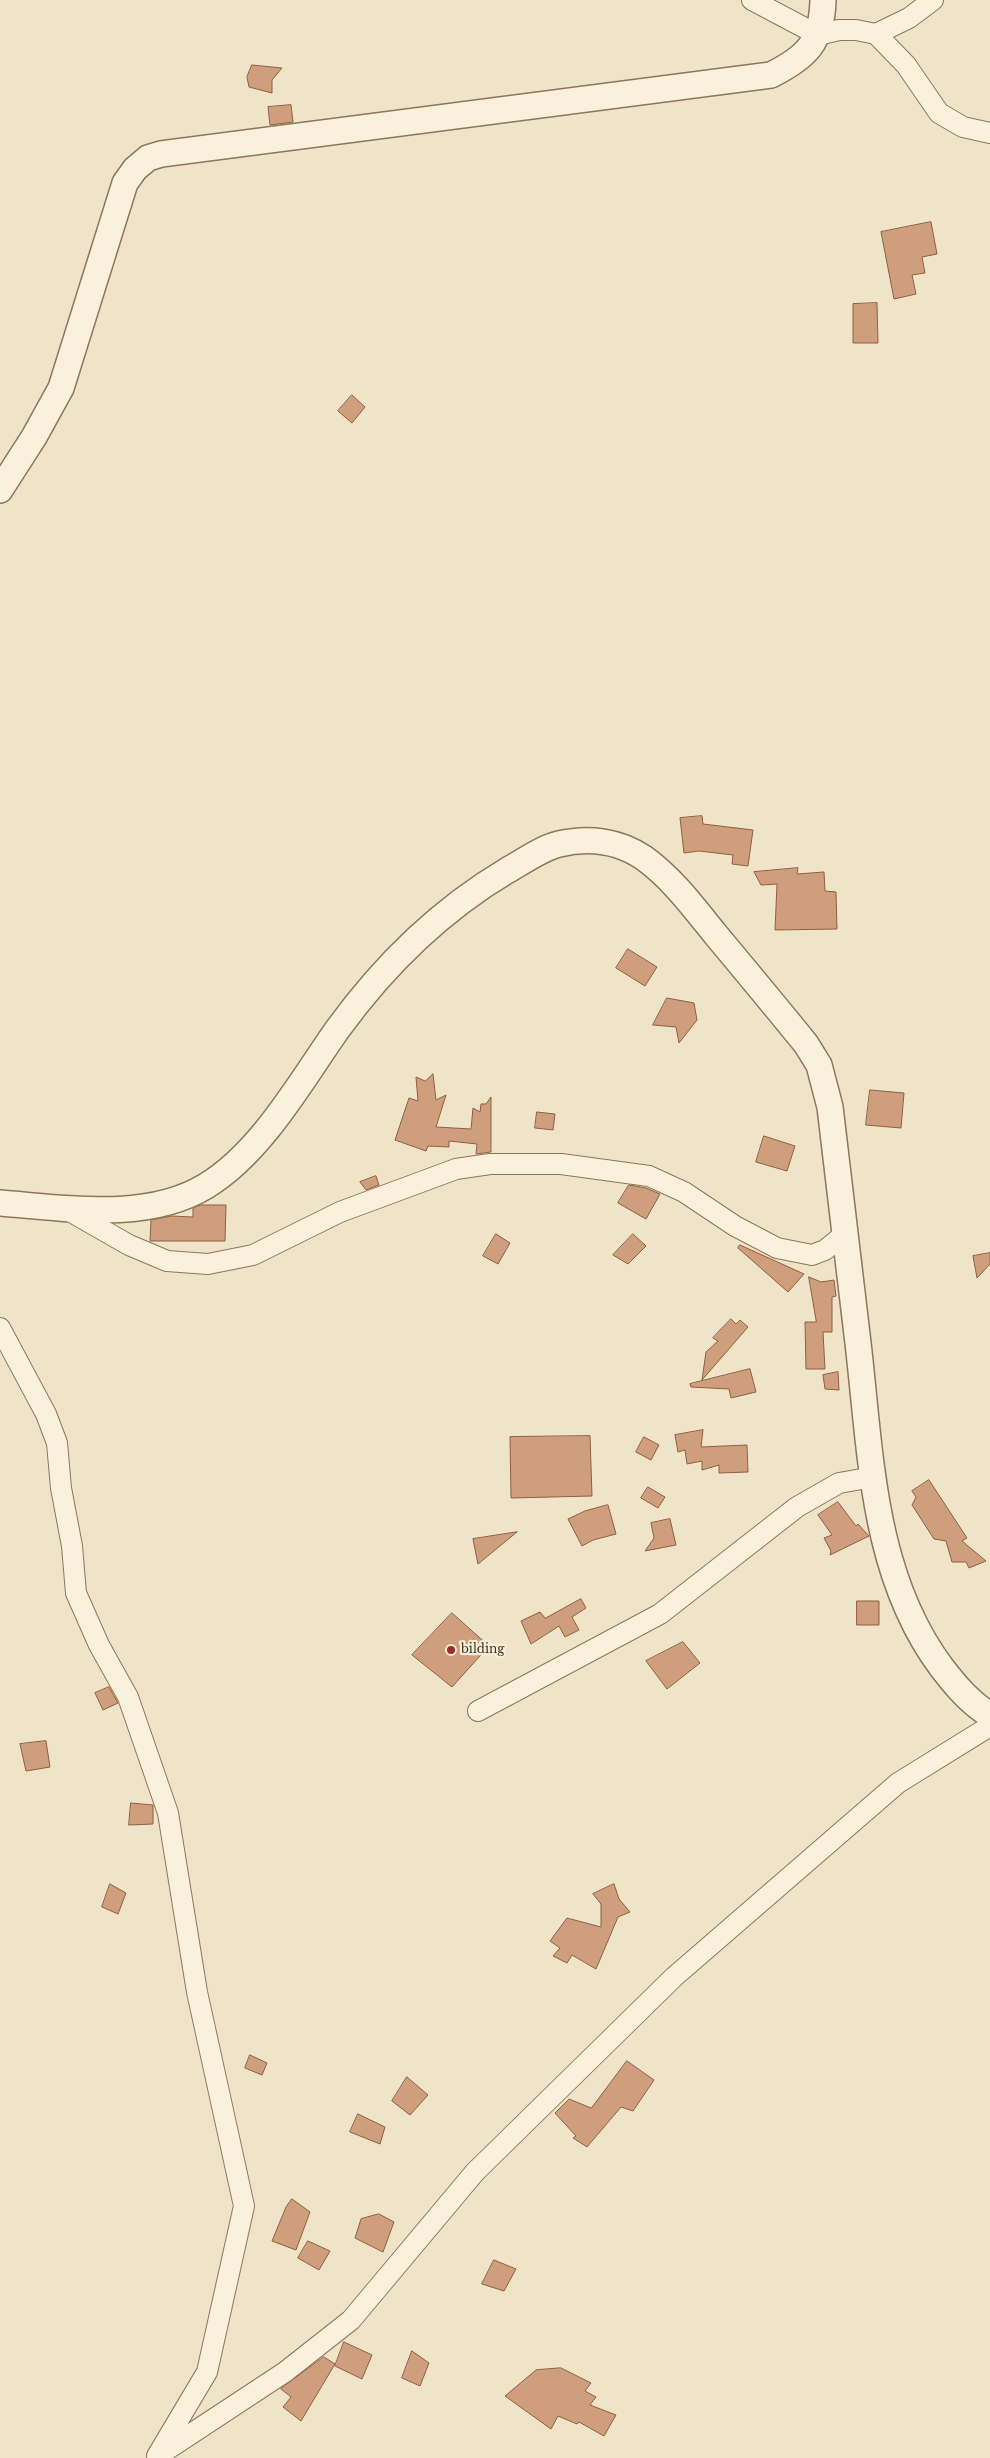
<!DOCTYPE html>
<style>
body{margin:0}
canvas{display:block;background:#f0e4c8}
</style>
<canvas width="990" height="2458"></canvas>
<script>
const c = document.querySelector('canvas').getContext('2d');
c.lineJoin = 'round';
function fill(path, color) { c.fillStyle = color; c.fill(path, 'evenodd'); }
function strokePath(path, color, width, dash) { c.strokeStyle = color; c.lineWidth = width; c.lineCap = dash ? 'butt' : 'round'; c.setLineDash(dash || []); c.stroke(path); }
function label(font, color, halo, rows, align = 'center') {
  c.font = font + ' "Libre Baskerville",serif'; c.lineWidth = 4.5; c.setLineDash([]); c.textBaseline = 'middle'; c.strokeStyle = halo; c.fillStyle = color; for (const [text, x, y, turn = 0] of rows) {
    c.save(); c.translate(x, y); c.rotate((+turn || 0) * Math.PI / 180); c.textAlign = isNaN(turn) ? turn : align; if (halo) c.strokeText(text, 0, 0); c.fillText(text, 0, 0); c.restore();
  }
}
const building = new Path2D(`
 M252,65L282,68L272,80V93L249,87L247,77Z
 M291,105L293,122L270,125L268,107Z
 M931,222L937,254L922,257L925,273L912,275L916,294L894,299L881,232Z
 M877,303L878,343H853V304Z
 M352,395L365,407L352,423L338,411Z
 M702,816L703,824L753,830L748,866L732,864L733,855L699,851L684,853L680,818Z
 M798,868L797,874L824,872L825,891L836,892L837,929L775,930L777,884L761,885L754,872Z
 M628,949L657,967L645,986L616,968Z
 M667,998L694,1003L697,1020L679,1043L676,1027L653,1025Z
 M433,1074L436,1100L446,1095L436,1127L471,1129L473,1108L480,1112L481,1104H486L491,1097V1152L476,1154L477,1144L449,1141V1147L428,1146L426,1151L395,1140L409,1098L418,1101L416,1077L425,1081Z
 M870,1090L904,1093L901,1128L866,1125Z
 M537,1112L555,1114L553,1130L535,1128Z
 M764,1136L795,1146L787,1171L756,1162Z
 M376,1176L379,1185L366,1190L360,1182Z
 M629,1185L646,1188L660,1194L646,1219L618,1203Z
 M201,1205H226L225,1241H150L151,1220L171,1216L193,1217V1208Z
 M496,1234L510,1243L498,1264L483,1256Z
 M633,1234L646,1246L628,1264L613,1255Z
 M740,1245L804,1274L788,1292L738,1248Z
 M990,1253V1264L977,1278L973,1256Z
 M809,1277L821,1282L834,1280L836,1296L832,1297V1332H823L825,1369H806L805,1322H816Z
 M731,1319L736,1324L740,1320L748,1327L702,1380L706,1352L718,1341L713,1338Z
 M750,1369L756,1392L731,1398L729,1389L691,1387L690,1384Z
 M838,1372L839,1390L825,1389L823,1375Z
 M703,1430L701,1447L747,1445L748,1472L719,1473V1465L702,1470V1461L687,1464L685,1450L678,1452L675,1435Z
 M590,1436L592,1496L511,1498L510,1437Z
 M644,1437L659,1445L651,1460L636,1452Z
 M929,1480L967,1538L962,1541L986,1561L969,1568L966,1562H952L946,1541L934,1539L912,1505L916,1497L912,1491Z
 M648,1487L665,1497L658,1508L641,1498Z
 M838,1502L856,1526L858,1524L869,1536L830,1555L831,1551L824,1538L832,1535L818,1515Z
 M608,1505L616,1534L593,1540L582,1546L568,1519L585,1511Z
 M670,1519L676,1545L645,1551L654,1538L651,1523Z
 M517,1532L478,1564L473,1539Z
 M581,1599L586,1608L572,1617L579,1630L565,1637L559,1626L531,1644L521,1621L540,1612L545,1618Z
 M857,1601H879V1625H857Z
 M452,1613L489,1646L452,1687L412,1655Z
 M683,1642L700,1663L667,1689L646,1661Z
 M109,1687L118,1703L103,1710L95,1693Z
 M46,1741L50,1767L26,1771L20,1744Z
 M131,1803L153,1805V1824L129,1825Z
 M110,1884L126,1893L118,1914L102,1907Z
 M614,1884L619,1899L630,1912L618,1917L596,1969L572,1955L567,1963L553,1956L560,1948L550,1941L567,1918L601,1927V1904L593,1894Z
 M250,2055L267,2063L262,2075L245,2068Z
 M627,2061L654,2080L633,2111L621,2107L587,2147L573,2138L576,2136L555,2113L569,2099L591,2108Z
 M407,2077L428,2095L410,2115L392,2101Z
 M358,2114L385,2127L380,2144L350,2132Z
 M292,2199L310,2212L296,2250L272,2241L286,2207Z
 M379,2214L394,2222L383,2252L355,2238L361,2219Z
 M308,2241L330,2251L319,2270L298,2258Z
 M494,2260L516,2269L504,2291L482,2284Z
 M344,2342L372,2355L362,2379L335,2366Z
 M412,2351L429,2363L420,2386L402,2378Z
 M324,2357L335,2364L301,2421L283,2407L291,2397L281,2389Z
 M561,2368L591,2383L585,2391L596,2397L590,2405L616,2415L604,2436L579,2422L577,2424L558,2416L551,2429L505,2396L536,2370Z`);
fill(building, '#cf9f7d');
strokePath(building, '#8d5f41', 1);
const minor = new Path2D(`
 M752,0L818,35L839,30H856L876,34L906,65L939,113L963,127L990,133
 M876,34L909,18L933,0
 M66,1209L129,1245L167,1261L208,1264L253,1255L340,1212L456,1169L490,1164H561L649,1176L684,1192L735,1226L777,1248L812,1255L825,1250L845,1234
 M0,1328L46,1414L57,1443L61,1488L72,1546L76,1593L99,1645L128,1697L168,1813L197,1992L244,2206L207,2372L157,2456
 M478,1711L660,1614L797,1507L839,1483L873,1477
 M162,2453L285,2372L351,2320L475,2172L674,1977L898,1783L990,1726`);
const tertiary = new Path2D(`
 M0,490L34,437L61,388L125,183L135,169L148,158L161,154L771,75C807,57 822,42 823,0
 M0,1203C65,1208 147,1222 206,1186C261,1153 301,1081 337,1030C384,965 439,911 508,870C524,861 542,848 559,844C589,837 619,841 644,858C673,879 694,908 716,935C746,971 776,1007 806,1044L819,1065L830,1107C839,1186 849,1264 858,1343C871,1454 872,1575 942,1668C956,1686 970,1703 990,1715`);
strokePath(minor, '#8d765c', 22);
strokePath(tertiary, '#8d765c', 28);
strokePath(minor, '#faf1dc', 20);
strokePath(tertiary, '#faf1dc', 25);
for (const [x, y, r, color] of [
 [451,1650,5,"#9e2a2b"]
]) { const dot = new Path2D(); dot.arc(x, y, r, 0, 2 * Math.PI); c.fillStyle = color; c.fill(dot); strokePath(dot, '#f7eed8', 2); }
label('12px', '#3d2e20', '#f7eed8', [
 ["bilding",461,1650]
], 'left');
</script>
